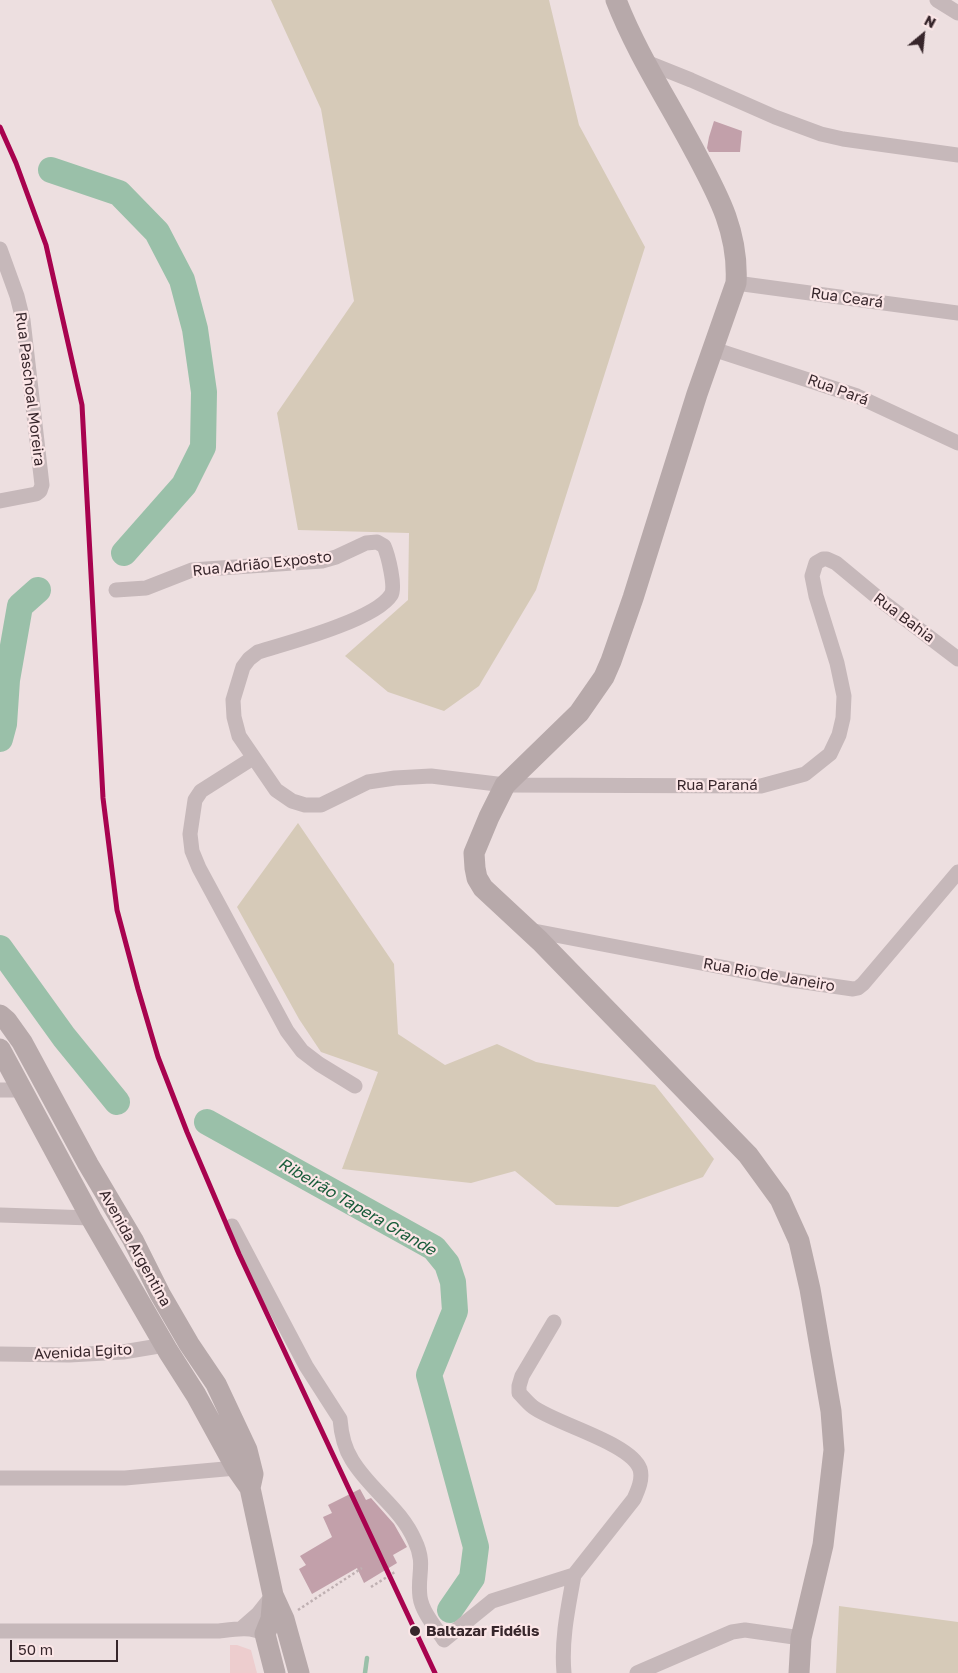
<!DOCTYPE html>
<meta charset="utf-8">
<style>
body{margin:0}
#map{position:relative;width:958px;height:1673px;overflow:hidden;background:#eddfe0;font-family:"Golos Text",sans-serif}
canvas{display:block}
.north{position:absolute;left:898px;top:10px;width:50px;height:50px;-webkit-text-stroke:4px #fbe6e7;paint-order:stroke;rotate:28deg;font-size:14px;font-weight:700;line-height:20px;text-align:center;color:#37262b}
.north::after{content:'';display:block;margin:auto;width:18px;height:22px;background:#37262b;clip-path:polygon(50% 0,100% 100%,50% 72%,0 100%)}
.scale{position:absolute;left:10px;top:1640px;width:108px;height:22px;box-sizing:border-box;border:2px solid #37262b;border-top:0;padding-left:6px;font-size:15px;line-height:18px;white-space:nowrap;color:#37262b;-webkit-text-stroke:4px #fbe6e7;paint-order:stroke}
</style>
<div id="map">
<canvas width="958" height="1673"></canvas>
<div class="north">N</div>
<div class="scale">50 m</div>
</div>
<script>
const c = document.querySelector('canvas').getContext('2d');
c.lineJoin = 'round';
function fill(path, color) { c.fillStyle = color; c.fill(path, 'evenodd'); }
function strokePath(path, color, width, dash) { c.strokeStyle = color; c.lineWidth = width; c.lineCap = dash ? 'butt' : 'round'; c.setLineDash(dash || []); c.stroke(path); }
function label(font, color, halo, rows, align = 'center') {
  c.font = font + ' "Golos Text",sans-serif'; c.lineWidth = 4.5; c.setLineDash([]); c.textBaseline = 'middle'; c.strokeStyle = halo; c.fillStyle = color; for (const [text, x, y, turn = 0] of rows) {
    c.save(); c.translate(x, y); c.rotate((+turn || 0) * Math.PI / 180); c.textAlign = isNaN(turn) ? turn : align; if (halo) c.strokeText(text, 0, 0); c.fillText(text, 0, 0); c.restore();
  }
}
fill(new Path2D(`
 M271,0H549L579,125L645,247L536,590L479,686L444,711L388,692L345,656L408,600L409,533L298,530L277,413L354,301L321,109Z
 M298,823L394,964L398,1034L445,1065L497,1044L536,1062L655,1085L714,1159L703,1177L618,1207L556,1205L515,1171L471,1183L342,1169L378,1072L321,1052L299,1019L237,907Z
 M839,1606L958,1622V1673H836Z`), '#d6cab8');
fill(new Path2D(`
 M230,1645H237L251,1650L257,1673H230Z`), '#edcdce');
strokePath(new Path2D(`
 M365,1673L367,1658`), '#9ac0a9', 4.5);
strokePath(new Path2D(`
 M51,170L119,193L157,232L182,280L195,329L204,392L203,447L184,485L124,553
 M0,739L4,724L7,680L20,606L38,590
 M0,948L64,1037L117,1102
 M207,1122L434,1248L447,1264L453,1282L455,1311L429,1375L476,1547L472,1578L450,1610`), '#9ac0a9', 26);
fill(new Path2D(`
 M714,121L742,131L740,152H709L707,148L709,137Z
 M360,1489L366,1500L371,1498L394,1524L407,1547L393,1555L397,1563L364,1583L357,1568L312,1594L299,1569L306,1565L300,1556L332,1537L323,1517L332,1513L328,1505Z`), '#c2a0aa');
strokePath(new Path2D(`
 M371,1587L395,1572
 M298,1610L362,1568`), '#bfb0b2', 2.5, [2.5, 2.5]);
strokePath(new Path2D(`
 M937,0L958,13
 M646,62L691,80L775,117L821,134L843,139L958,155
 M0,249L17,296L23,320L42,485L40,491L36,494L0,501
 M736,283L958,313
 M713,349L857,396L958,443
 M116,590L146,588L192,570L322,561L336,557L366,543L377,542L384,546C388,555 396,587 391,595C375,620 288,643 258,652L249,659L243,667L233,700L234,717L239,736L276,790L292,801L305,805H321L368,782L395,778L431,776L505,785L761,786L805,774L830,754L839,735L843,718L844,696L837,663L816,596L812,576L816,563L823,559H827L836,563L883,602L958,659
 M253,758L201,791L195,800L190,834L192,851L199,868L287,1031L302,1051L319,1064L355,1086
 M529,930L784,979L853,989L858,988L863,984L958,872
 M0,1090H22
 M0,1215L91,1218
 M232,1226L306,1366L340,1419C341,1432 345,1449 352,1460C370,1490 401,1508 415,1541C426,1564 417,1575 420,1597C422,1612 436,1628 444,1640L492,1601L574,1575L634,1499C638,1490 643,1479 640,1469C631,1443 556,1424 533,1407C528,1403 524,1398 519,1393V1386L522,1376L554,1322
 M0,1354L69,1355L123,1352L165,1345
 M0,1478H125L236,1468
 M242,1628L258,1614L273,1595
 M0,1631H219C235,1629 251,1626 265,1634
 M564,1673C561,1640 568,1608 574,1575
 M637,1673L732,1632L745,1630L801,1638`), '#c6b8ba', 15);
strokePath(new Path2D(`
 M616,0C636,52 667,99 693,148C717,193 739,231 736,283L697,394L633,598L611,661L604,677L579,713L505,785L489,817L474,853L475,868L477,878L483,888L540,941L748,1155L780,1199L799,1241L810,1289L831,1411L834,1450L823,1545L801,1638L799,1673
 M0,1015L7,1021L22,1042L88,1164L133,1240L160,1294L189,1344L216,1384L247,1450L253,1474L250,1488
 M0,1049L91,1218L168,1351L196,1395L236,1468L250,1488L273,1595L284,1619L299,1673
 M273,1596L271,1619L265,1634L275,1673`), '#b7a9aa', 21);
strokePath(new Path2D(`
 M0,127L16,163L46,245L82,405L103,798L117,910L138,989L158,1057L187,1132L239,1254L435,1673`), '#a8034f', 5);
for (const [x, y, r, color] of [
 [415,1631,6,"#37262b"]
]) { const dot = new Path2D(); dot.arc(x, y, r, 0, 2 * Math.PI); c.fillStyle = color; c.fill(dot); strokePath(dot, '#fbe6e7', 2); }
label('15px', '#37262b', '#fbe6e7', [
 ["Rua Ceará",847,298,8],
 ["Rua Paschoal Moreira",30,389,83],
 ["Rua Pará",838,390,20],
 ["Rua Adrião Exposto",262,564,-6],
 ["Rua Bahia",904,618,37],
 ["Rua Paraná",717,785],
 ["Rua Rio de Janeiro",769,975,10],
 ["Avenida Argentina",135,1248,61],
 ["Avenida Egito",83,1352,-3]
]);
label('bold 15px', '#37262b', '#fbe6e7', [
 ["Baltazar Fidélis",426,1631]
], 'left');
label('italic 16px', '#195c3a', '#fbe6e7', [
 ["Ribeirão Tapera Grande",357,1207,30]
]);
</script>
